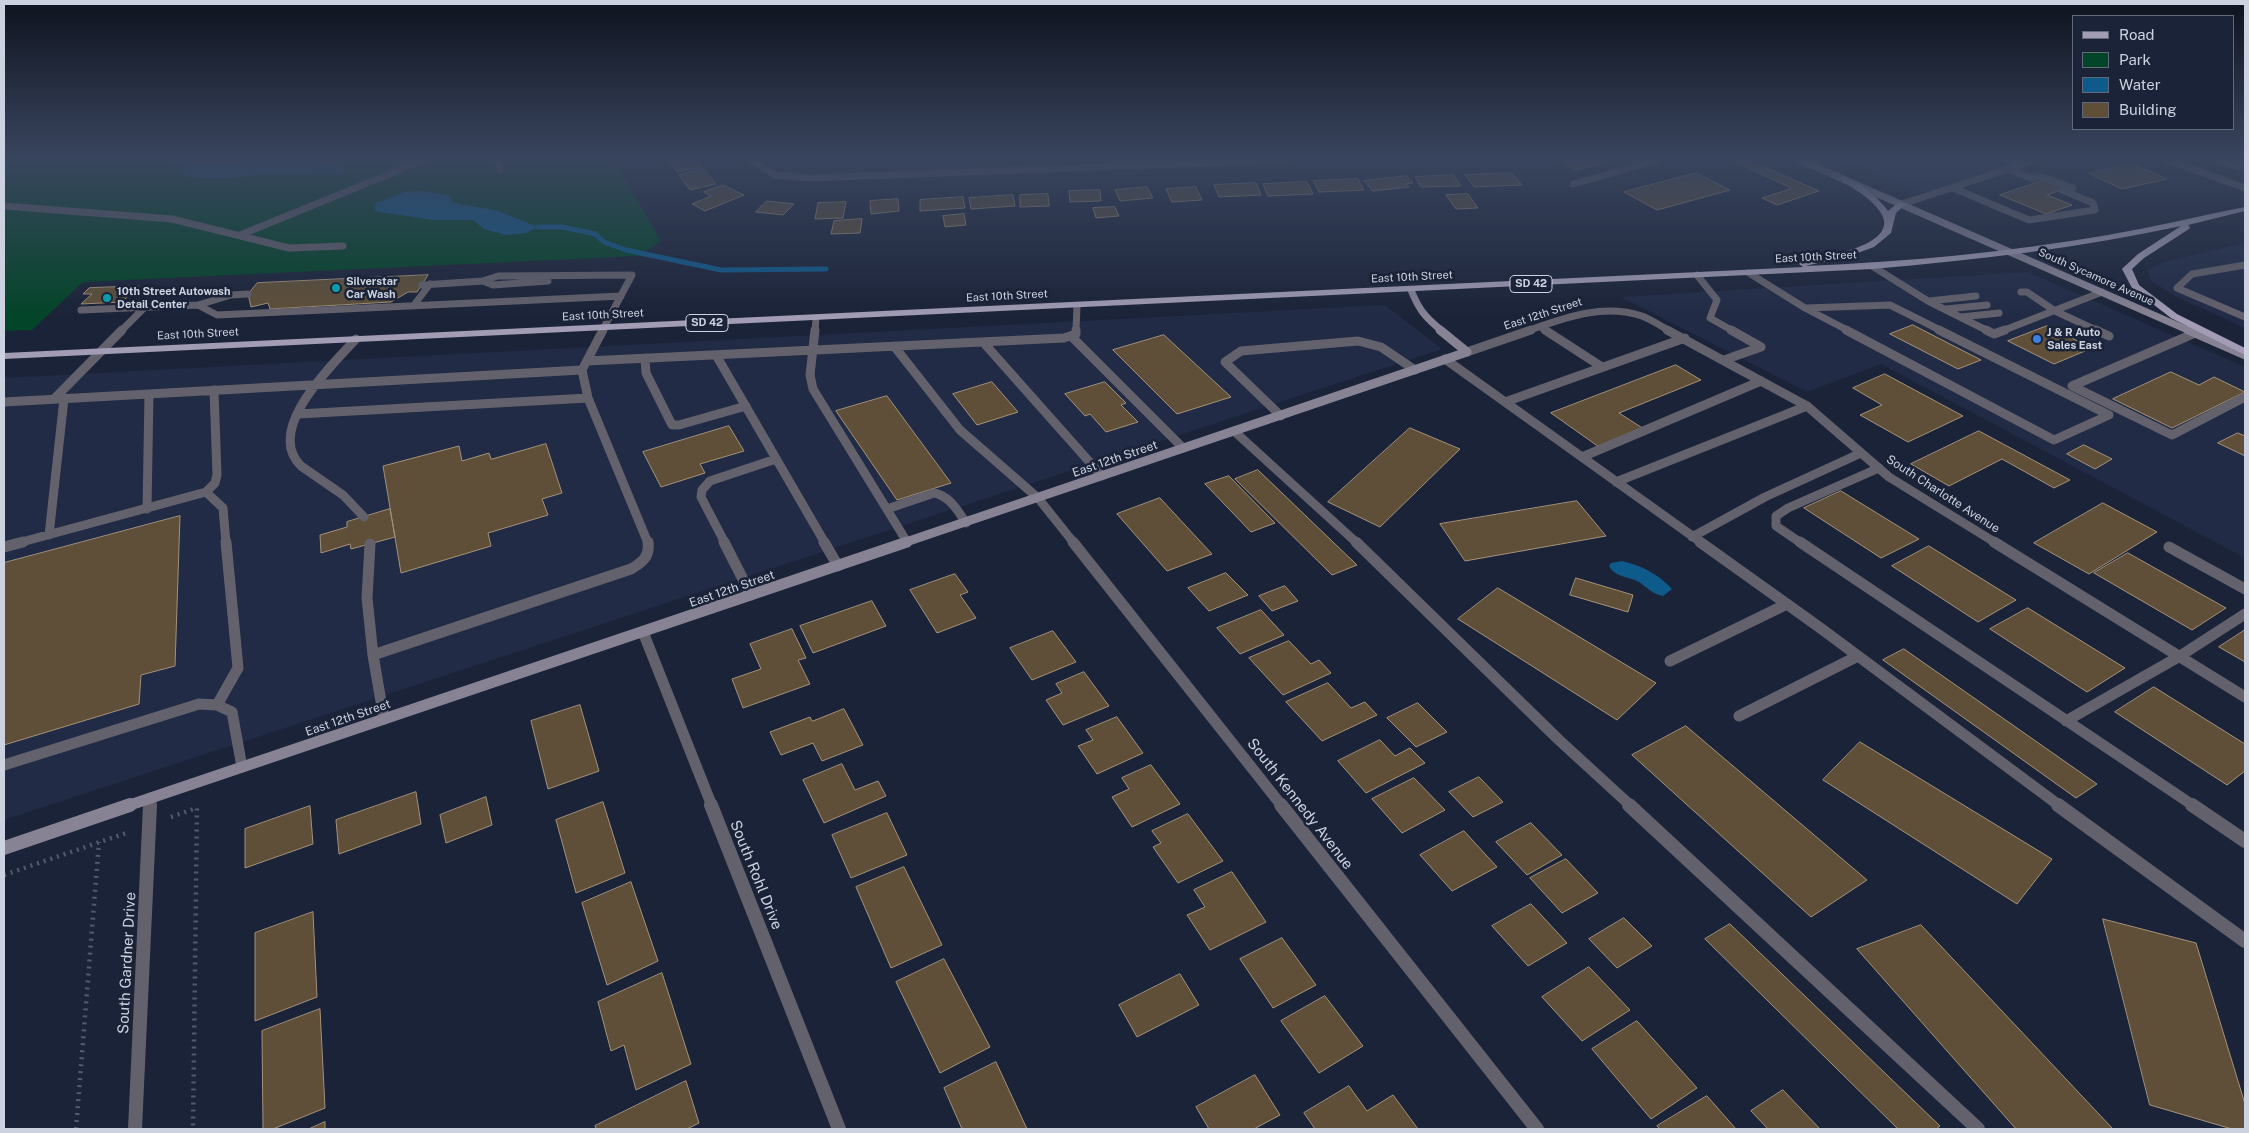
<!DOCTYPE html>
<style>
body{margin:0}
#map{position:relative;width:2249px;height:1133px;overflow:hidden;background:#1b2338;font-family:"Public Sans",sans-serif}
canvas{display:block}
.frame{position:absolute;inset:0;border:5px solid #ccd2e0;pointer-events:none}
.legend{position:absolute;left:2072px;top:15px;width:162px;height:115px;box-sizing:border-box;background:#1b2338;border:1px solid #62697b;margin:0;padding:6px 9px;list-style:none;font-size:15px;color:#ccd2e0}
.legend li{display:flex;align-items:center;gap:10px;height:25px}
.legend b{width:25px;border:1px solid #62697b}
</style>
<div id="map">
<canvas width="2249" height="1133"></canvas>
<div class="frame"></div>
<ul class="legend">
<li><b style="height:6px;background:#a29db5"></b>Road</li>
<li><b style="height:14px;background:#034528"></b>Park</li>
<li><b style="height:14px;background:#0d5a8b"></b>Water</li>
<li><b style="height:14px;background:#5f4f38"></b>Building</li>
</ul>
</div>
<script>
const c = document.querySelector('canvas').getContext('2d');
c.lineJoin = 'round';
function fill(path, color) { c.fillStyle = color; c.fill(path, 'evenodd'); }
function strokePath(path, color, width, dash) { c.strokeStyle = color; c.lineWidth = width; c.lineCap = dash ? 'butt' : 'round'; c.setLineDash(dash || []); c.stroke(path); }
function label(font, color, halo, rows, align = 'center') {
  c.font = font + ' "Public Sans",sans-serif'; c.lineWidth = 5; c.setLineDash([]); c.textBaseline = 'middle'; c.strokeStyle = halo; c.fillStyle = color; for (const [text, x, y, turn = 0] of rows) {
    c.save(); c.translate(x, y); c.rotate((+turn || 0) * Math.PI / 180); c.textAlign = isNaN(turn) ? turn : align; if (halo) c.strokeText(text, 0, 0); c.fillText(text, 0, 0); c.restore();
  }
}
fill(new Path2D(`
 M1841,160H2036L1929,196Z
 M2245,243V328L2177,297L2151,281L2147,270L2164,262Z
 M2028,272L2245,367V558L1881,364L1807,392L1621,297Z
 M1385,305L1442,349L4,820V378Z`), '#212b46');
fill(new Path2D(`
 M4,160H614L661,241L638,256L83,282L32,330L4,331Z`), '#034528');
fill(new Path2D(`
 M152,160H188L215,164L257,160H322L333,162L346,172L339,175C328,169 317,173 305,173C296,173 287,173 277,173C252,174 208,185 184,174V167L177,163Z
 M421,191L450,196L453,203L496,210L538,227L526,233L506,235L484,229L473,220H434L374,211L376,203L405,192Z
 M1622,561C1642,566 1657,573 1672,589L1663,596C1652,594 1648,588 1639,582C1628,576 1616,578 1609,566L1611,563Z`), '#0d5a8b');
strokePath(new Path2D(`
 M538,227H562L595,234L604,242L626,250L721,270L826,269`), '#0d5a8b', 5);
const building = new Path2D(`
 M669,160H698L703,167L677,172Z
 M1556,160H1616L1576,170Z
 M1730,160H1749L1819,191L1777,205L1762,198L1790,189L1789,187Z
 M2133,164L2167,179L2122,189L2088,173Z
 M704,169L716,184L690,190L679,175Z
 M1512,173L1522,185L1474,187L1465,175Z
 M1696,173L1730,190L1657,210L1624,192Z
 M1454,175L1461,186L1421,187L1415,177Z
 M1407,176L1413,183L1406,184L1409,187L1373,191L1364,181Z
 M1358,179L1364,190L1319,192L1313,181Z
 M2048,179L2069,187L2047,195L2072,205L2046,214L2000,195Z
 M1307,182L1313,194L1268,196L1263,184Z
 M1256,183L1261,195L1219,197L1214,185Z
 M723,185L744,195L705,211L692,204L711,196L704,192Z
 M1147,187L1153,198L1120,201L1115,190Z
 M1196,187L1202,200L1172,202L1166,189Z
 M1100,190L1101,201L1070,202L1069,191Z
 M1048,194L1049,206L1020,207V195Z
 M1468,194L1478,208L1456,209L1446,195Z
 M1013,195L1015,206L971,209L969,198Z
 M963,197L965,208L920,211V200Z
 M898,199L899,211L871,214L870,201Z
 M767,201L794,204L783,215L756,212Z
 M846,202L843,218L815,219L818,203Z
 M1115,207L1119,216L1096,218L1093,208Z
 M964,214L966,225L945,227L943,216Z
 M862,219L860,233L831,234L834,221Z
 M428,275L417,292H408L391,302L270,309L268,303L251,307L248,294L257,283Z
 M138,286L122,302L81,304L92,294H83L89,288Z
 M1913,325L1981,360L1958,369L1890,334Z
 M2047,326L2092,348L2054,364L2008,341Z
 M1164,335L1231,397L1177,414L1113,350Z
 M1676,365L1701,380L1619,413L1644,429L1599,447L1551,413Z
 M2171,372L2199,385L2214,377L2245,392L2172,428L2113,399Z
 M1885,374L1963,416L1908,442L1860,415L1882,405L1853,388Z
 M992,382L1018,412L977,425L953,394Z
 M1105,382L1126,403L1121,405L1138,422L1106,432L1090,414L1085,416L1065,394Z
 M887,396L951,483L897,500L836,411Z
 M729,426L744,451L700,464L705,473L661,487L643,452Z
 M1410,428L1460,449L1380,527L1328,502Z
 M1979,431L2070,480L2054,488L2002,459L1949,486L1911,464Z
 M2238,433L2245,436V456L2218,443Z
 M546,444L562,493L542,499L548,515L488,533L491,546L401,573L383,466L459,446L462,461L489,453L491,459Z
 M2084,445L2112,459L2095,469L2067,454Z
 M1258,470L1357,565L1332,575L1235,479Z
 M1229,476L1275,523L1251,532L1205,484Z
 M1841,491L1919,539L1881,558L1804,508Z
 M1160,498L1212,554L1167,571L1117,514Z
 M1577,501L1606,536L1465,561L1440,524Z
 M2103,503L2157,532L2089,574L2034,543Z
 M390,509L395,537L351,549L350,544L321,553L320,535L347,527V522Z
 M180,516L175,666L141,675L139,704L4,745V563Z
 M1929,546L2016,600L1978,622L1892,566Z
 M2128,553L2226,608L2192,630L2094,573Z
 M1226,573L1248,595L1209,611L1188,588Z
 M955,574L968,592L960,595L976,618L937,633L910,590Z
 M1576,578L1633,595L1628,612L1570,595Z
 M1285,586L1298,601L1272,611L1259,596Z
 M1498,588L1656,683L1617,720L1458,619Z
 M872,601L886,626L813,653L800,626Z
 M2028,608L2125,668L2087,692L1990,629Z
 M1261,610L1284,635L1240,654L1217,628Z
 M792,629L806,658L798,660L810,684L743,708L732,679L761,669L750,644Z
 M2245,630V662L2219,647Z
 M1053,631L1076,662L1032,680L1010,648Z
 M1289,641L1311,664L1319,660L1331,673L1283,695L1249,658Z
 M1904,649L2097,784L2076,798L1883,660Z
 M1084,672L1109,706L1063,725L1046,700L1062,693L1056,684Z
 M1328,683L1351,708L1365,702L1377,715L1322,741L1286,702Z
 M2154,687L2245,744V771L2227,785L2115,712Z
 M1418,703L1447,732L1416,747L1387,718Z
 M580,705L599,771L548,789L531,721Z
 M844,709L863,745L822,761L813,743L781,755L770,732L810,717L812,721Z
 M1117,717L1143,753L1097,774L1078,746L1093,740L1086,730Z
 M1686,726L1867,880L1811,917L1632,755Z
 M1380,740L1395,756L1410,748L1425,763L1366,793L1338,761Z
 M1860,742L2052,859L2017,904L1823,780Z
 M842,764L855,790L878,781L886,796L824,823L803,780Z
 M1151,765L1180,804L1132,827L1112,797L1129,789L1122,778Z
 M1479,777L1503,802L1473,817L1449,792Z
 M1414,778L1445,810L1402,833L1372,799Z
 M416,792L421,824L339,854L336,820Z
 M486,797L492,825L446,843L440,815Z
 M603,802L625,873L576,893L556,820Z
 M310,806L313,844L245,868V829Z
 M887,813L907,855L851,878L832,835Z
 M1188,814L1223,861L1178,883L1153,847L1161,843L1152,831Z
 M1531,823L1562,855L1527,875L1496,842Z
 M1464,831L1497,867L1452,891L1420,855Z
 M1566,859L1598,893L1562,913L1530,878Z
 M904,867L942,945L891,968L856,887Z
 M1232,872L1266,922L1210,950L1187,915L1205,907L1194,890Z
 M631,882L658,961L607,985L582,903Z
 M1531,904L1567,943L1528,966L1492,926Z
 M313,912L317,997L255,1021V933Z
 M1624,918L1652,946L1617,968L1589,939Z
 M2103,919L2196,943L2245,1104V1129H2232L2150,1105Z
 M1730,924L1940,1126L1936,1129H1898L1705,939Z
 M1921,925L2113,1129H2016L1857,949Z
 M1282,938L1316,985L1273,1008L1240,959Z
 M944,959L990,1047L940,1073L896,982Z
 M1589,967L1630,1010L1582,1041L1542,997Z
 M662,973L691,1064L636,1090L624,1045L611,1051L598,1002Z
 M1180,974L1199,1005L1137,1037L1119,1005Z
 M1325,996L1363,1046L1319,1073L1281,1021Z
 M320,1009L325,1108L273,1129H263L262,1031Z
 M1637,1021L1697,1088L1651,1119L1592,1049Z
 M996,1062L1027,1129H962L944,1088Z
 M1255,1075L1280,1115L1254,1129H1209L1196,1107Z
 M686,1081L699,1123L687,1129H596L595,1126Z
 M1349,1086L1367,1111L1393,1095L1418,1129H1315L1304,1113Z
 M1783,1090L1820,1129H1768L1751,1111Z
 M1707,1096L1736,1129H1660L1657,1126Z
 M325,1122V1129H309Z`);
fill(building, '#5f4f38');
strokePath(building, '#a4927a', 1);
strokePath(new Path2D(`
 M171,817L197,808L193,1129
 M4,875L129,832
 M76,1129L99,842`), '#535a6d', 4.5, [2, 5]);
strokePath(new Path2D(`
 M498,160L500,170
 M2013,160L2024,164
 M2217,160L2238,167
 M2008,169L2033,179
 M2029,177H2043L2073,188
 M1573,184L1658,160
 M1953,188L2029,220L2095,210L2093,203L2062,190
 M4,206L172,219L289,248L343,246
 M240,235L424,160
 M2245,265L2192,274L2177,288L2245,317
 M1872,266L1928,301L1988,331
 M1749,273L1805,308L1849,331
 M1697,275L1717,300L1710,318L1733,331
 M483,281L493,285L548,281
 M422,285L483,281L498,276L632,275L602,331
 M2021,292H2027L2055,311L2098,331
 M1929,301L1976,296
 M198,305L231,295L248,294
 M414,305L430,284
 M1806,308L1890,305L1942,331
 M1946,309L1987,305
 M81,310L198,305L217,315L621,296
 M1961,317L1999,313
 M1541,327L1547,331
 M121,331L144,308
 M815,331L816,318
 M1076,331L1077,306
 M2002,331L2102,292`), '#63616c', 7);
strokePath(new Path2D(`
 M603,330L582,370L588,398L648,543
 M815,330L810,375L813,389L907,542
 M1545,330L1602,367
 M1846,330L2054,440L2109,415
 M1939,330L2109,415
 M1986,330L1994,334L2005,330
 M2096,330L2109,336
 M2195,333L2072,386L2172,435L2245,397
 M1071,336L1183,448
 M356,339C331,366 264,430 301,466L343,495L364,517
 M983,342L1102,476
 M894,346L960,430L1038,498
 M716,355L825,543
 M645,358L646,373L672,425H679L746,406
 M1445,359L1702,543
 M1724,360L1761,347L1731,330
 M587,361L1064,338L1076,334V330
 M54,399L122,330
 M4,402L582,370
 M1505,402L1685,338
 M298,414L588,398
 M1281,416L1225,362L1241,351L1358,341L1381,347L1415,370
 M1234,431L1357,543
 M1582,457L1761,381
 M1616,482L1807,406
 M206,492L223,508L226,543
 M147,509L149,394
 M887,509L934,493C950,496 958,511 966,523
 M49,535L64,399
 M1692,537L1765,497L1861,453
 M18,543L206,492L215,483L217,475L214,390
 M725,543L701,497L702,490L710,481L776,459
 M1801,543L1776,526V516L1788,508L1879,468`), '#63616c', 9);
strokePath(new Path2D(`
 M724,542L751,595
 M824,542L838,566
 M1356,542L1559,740L1631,806
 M1700,542L1819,627L2060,806
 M1800,542L2194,806
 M370,544L367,598L373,655
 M4,547L23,542
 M2169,547L2245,589
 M1670,661L1787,604
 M217,705L238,668L226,542
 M1739,716L1858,656
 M384,719L373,655L631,569C643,562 650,556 648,542
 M2066,721L2180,656L2245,614
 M4,765L199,704L217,705L232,712L242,767`), '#63616c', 11);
strokePath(new Path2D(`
 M1629,805L1978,1129
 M2058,805L2245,941
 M2192,805L2245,841`), '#63616c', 14);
strokePath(new Path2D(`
 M750,160L775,175L810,178L1286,160
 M2168,160L2245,188
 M1902,204L2036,160
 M1527,331C1564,318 1603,303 1642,316C1652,320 1661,326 1670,331`), '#63616c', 7);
strokePath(new Path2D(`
 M1667,330L1807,406L1889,477L1996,543
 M1467,352L1531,330
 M1038,498L1074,543`), '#63616c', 9);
strokePath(new Path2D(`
 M1073,542L1282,806
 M1994,542L2245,697
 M643,632L712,806
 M150,806V798`), '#63616c', 11);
strokePath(new Path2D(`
 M711,805L839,1129
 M1281,805L1537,1129
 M135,1129L150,805`), '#63616c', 14);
strokePath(new Path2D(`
 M1800,160L2190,331
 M1411,290C1419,310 1425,317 1442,331`), '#878395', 7);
strokePath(new Path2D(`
 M1440,330L1467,352
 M2188,330L2245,355
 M903,543L1467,352`), '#878395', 9);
strokePath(new Path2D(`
 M127,806L907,542`), '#878395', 11);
strokePath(new Path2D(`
 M4,848L130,805`), '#878395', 14);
fill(new Path2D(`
 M1841,177C1854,176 1881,200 1888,211L1899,202L1906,204L1896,213L1891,233L1874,247L1852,255L1805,266C1906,262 2008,252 2108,235C2154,227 2199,216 2245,207V211L2188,225L2190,227L2189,229L2144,258L2132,269L2139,285L2177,314L2245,348V355L2171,318L2132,288L2122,269L2124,267L2138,254L2181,226C2079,248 1976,260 1872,269L4,359V353L1803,267L1799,264L1801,262C1821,257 1908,245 1878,209C1869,197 1854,189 1841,181Z`), '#a29db5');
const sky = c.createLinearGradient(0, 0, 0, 318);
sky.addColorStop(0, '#0f131f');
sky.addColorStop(0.5, '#39455e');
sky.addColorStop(1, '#39455e00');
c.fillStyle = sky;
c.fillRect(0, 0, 2249, 318);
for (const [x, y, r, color] of [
 [336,288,5,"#0f9aa8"],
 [107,298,5,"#0f9aa8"],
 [2037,339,5,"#3f7fe0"]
]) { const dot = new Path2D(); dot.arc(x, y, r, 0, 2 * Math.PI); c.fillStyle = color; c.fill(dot); strokePath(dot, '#1b2338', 2); }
label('11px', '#ccd2e0', '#1b2338', [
 ["East 10th Street",1816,257,-3],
 ["East 10th Street",1412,277,-3],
 ["South Sycamore Avenue",2096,277,24],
 ["East 10th Street",1007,296,-3],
 ["East 12th Street",1543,314,-18],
 ["East 10th Street",603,315,-3],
 ["East 10th Street",198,334,-3]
]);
label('bold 11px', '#ccd2e0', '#1b2338', [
 ["Silverstar",346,282],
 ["Car Wash",346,295],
 ["10th Street Autowash",117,292],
 ["Detail Center",117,305],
 ["J & R Auto",2047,333],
 ["Sales East",2047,346]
], 'left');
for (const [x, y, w] of [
 [1531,284,42],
 [707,323,42]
]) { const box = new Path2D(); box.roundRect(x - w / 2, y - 8.5, w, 17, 4); c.fillStyle = '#1b2338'; c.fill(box); strokePath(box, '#ccd2e0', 1); }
label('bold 11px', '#ccd2e0', null, [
 ["SD 42",1531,284],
 ["SD 42",707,323]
]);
label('12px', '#ccd2e0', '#1b2338', [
 ["East 12th Street",1115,459,-19],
 ["South Charlotte Avenue",1943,494,33],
 ["East 12th Street",732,589,-19],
 ["East 12th Street",348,718,-19]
]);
label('15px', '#ccd2e0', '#1b2338', [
 ["South Kennedy Avenue",1300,804,52],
 ["South Rohl Drive",756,875,68],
 ["South Gardner Drive",127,963,-87]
]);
</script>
